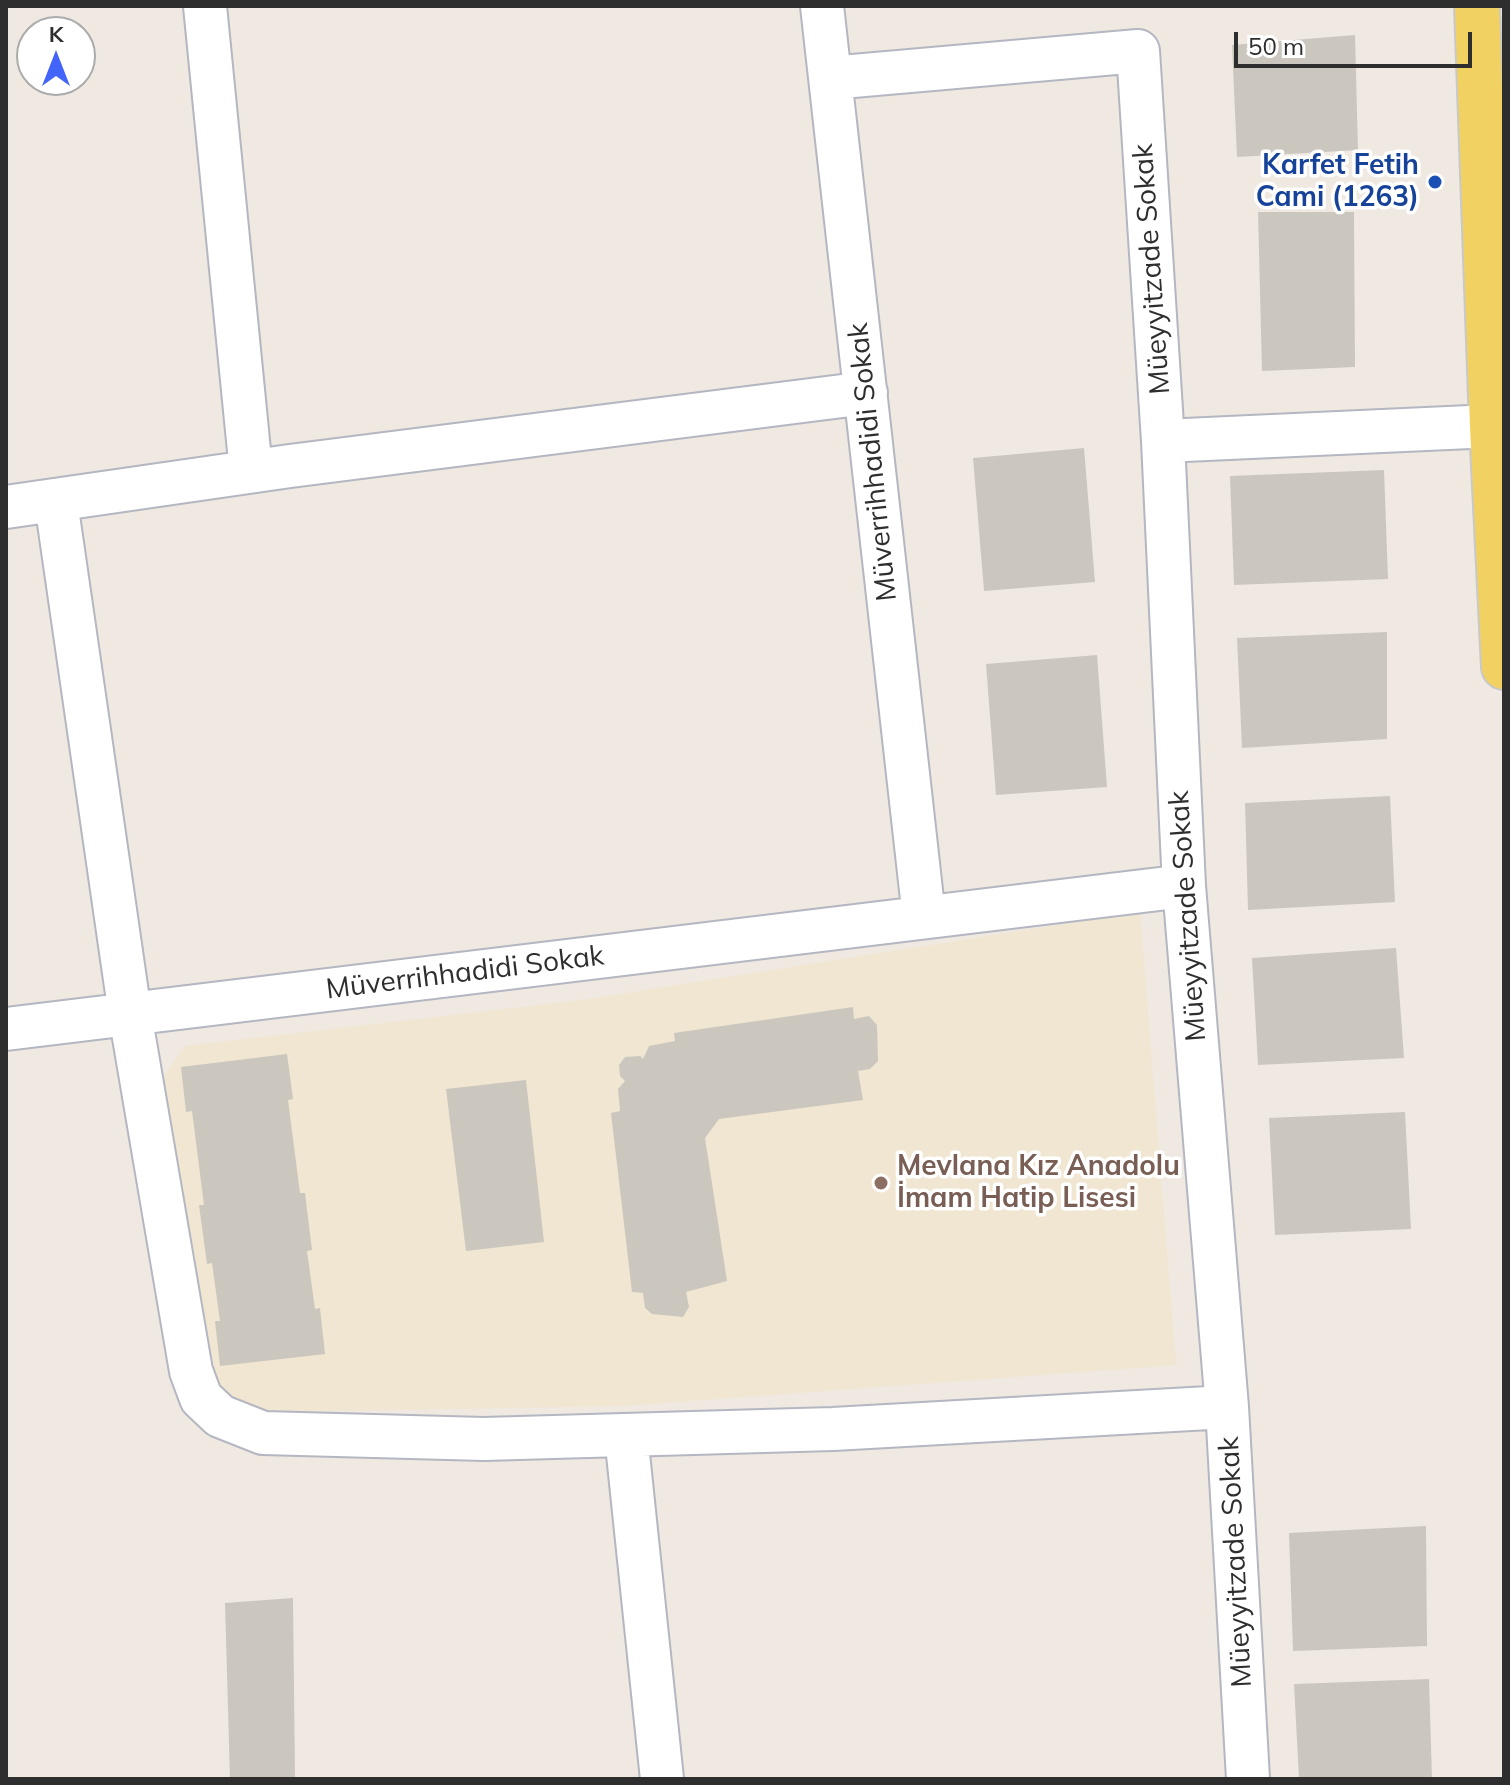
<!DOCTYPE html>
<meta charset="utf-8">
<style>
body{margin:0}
#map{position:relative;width:1510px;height:1785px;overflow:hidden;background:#efe9e1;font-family:Mulish,sans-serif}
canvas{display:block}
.frame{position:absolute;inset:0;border:8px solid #2e2e2e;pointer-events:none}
.north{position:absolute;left:16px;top:16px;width:80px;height:80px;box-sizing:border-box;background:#fff;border:2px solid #ababab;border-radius:50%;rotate:0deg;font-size:22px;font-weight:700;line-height:32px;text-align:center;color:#2e2e2e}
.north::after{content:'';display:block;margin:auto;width:28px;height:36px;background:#4264fb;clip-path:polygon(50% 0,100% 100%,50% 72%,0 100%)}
.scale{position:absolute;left:1234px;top:32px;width:238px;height:36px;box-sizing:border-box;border:4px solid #2e2e2e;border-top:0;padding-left:10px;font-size:24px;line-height:28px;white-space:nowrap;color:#2e2e2e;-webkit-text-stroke:6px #fff;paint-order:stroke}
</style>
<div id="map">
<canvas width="1510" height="1785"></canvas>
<div class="frame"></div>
<div class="north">K</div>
<div class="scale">50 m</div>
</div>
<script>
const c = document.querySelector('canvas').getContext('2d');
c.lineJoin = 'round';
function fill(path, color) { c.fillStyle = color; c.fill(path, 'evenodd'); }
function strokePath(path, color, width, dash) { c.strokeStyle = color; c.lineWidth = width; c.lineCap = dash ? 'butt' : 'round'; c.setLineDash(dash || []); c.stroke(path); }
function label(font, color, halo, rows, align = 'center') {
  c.font = font + ' Mulish,sans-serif'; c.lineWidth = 7; c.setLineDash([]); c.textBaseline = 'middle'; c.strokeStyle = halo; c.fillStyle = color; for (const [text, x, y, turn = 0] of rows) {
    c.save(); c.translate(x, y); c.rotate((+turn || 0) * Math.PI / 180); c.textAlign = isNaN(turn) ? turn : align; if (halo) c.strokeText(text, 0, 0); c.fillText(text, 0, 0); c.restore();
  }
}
fill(new Path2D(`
 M1140,912L1176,1365L623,1406L222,1413L199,1396L160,1082L185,1046L582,1000Z`), '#f0e6d1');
fill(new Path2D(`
 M1355,35L1358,150L1237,157L1232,45Z
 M1258,212H1354L1355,367L1262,371Z
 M1084,448L1095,582L984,591L973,458Z
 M1384,470L1388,579L1234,585L1230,476Z
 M1387,632V739L1242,748L1237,638Z
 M1097,655L1107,787L996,795L986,664Z
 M1390,796L1395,902L1248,910L1245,803Z
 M1396,948L1404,1058L1258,1065L1252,958Z
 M853,1007L854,1019L869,1016L877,1025L878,1061L870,1069L858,1071L863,1100L719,1119L705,1138L727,1281L686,1292L689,1307L683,1317L652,1314L645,1308L643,1293L632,1292L611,1113L620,1111L618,1089L625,1081L620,1076L619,1065L625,1057L640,1056L643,1059L649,1046L675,1041L674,1033Z
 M287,1054L293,1099L288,1100L300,1193H305L312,1250L307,1251L315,1309L320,1308L325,1354L220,1366L215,1321H220L212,1263L207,1264L199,1205H204L192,1111L186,1112L181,1067Z
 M526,1080L544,1242L466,1251L446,1089Z
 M1405,1112L1411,1229L1275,1235L1269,1118Z
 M1426,1526L1427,1646L1293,1651L1289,1533Z
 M293,1598L295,1779H230L225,1603Z
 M1429,1679L1432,1779H1299L1294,1684Z`), '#cbc7bf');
const minor = new Path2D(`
 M205,6L251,471
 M822,6L924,917
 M830,78L1138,51L1163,441L1184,886L1227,1407L1248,1779
 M1163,441L1492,426
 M56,502L130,1014L191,1371L201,1398L220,1416L263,1433L484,1439L833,1429L1227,1407
 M6,507L290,466L866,393
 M6,1029L1184,886
 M626,1435L662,1779`);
const major = new Path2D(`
 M1477,6L1492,426L1504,667`);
strokePath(minor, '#b4b7c1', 46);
strokePath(major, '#c9c9c9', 48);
strokePath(minor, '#fff', 42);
strokePath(major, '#f2d163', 44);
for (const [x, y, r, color] of [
 [1435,182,8,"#1a4fb4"],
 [881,1183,8,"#8d6e63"]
]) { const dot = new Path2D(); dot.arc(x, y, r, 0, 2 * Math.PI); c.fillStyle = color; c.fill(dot); strokePath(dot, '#fff', 3); }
label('bold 28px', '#164399', '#fff', [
 ["Karfet Fetih",1419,166],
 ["Cami (1263)",1419,198]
], 'right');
label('28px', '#2e2e2e', '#fff', [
 ["Müeyyitzade Sokak",1152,269,-94],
 ["Müverrihhadidi Sokak",873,462,-96],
 ["Müeyyitzade Sokak",1188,916,-94],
 ["Müverrihhadidi Sokak",465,973,-7],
 ["Müeyyitzade Sokak",1236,1562,-93]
]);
label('bold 28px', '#785e54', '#fff', [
 ["Mevlana Kız Anadolu",897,1167],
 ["İmam Hatip Lisesi",897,1199]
], 'left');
</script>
